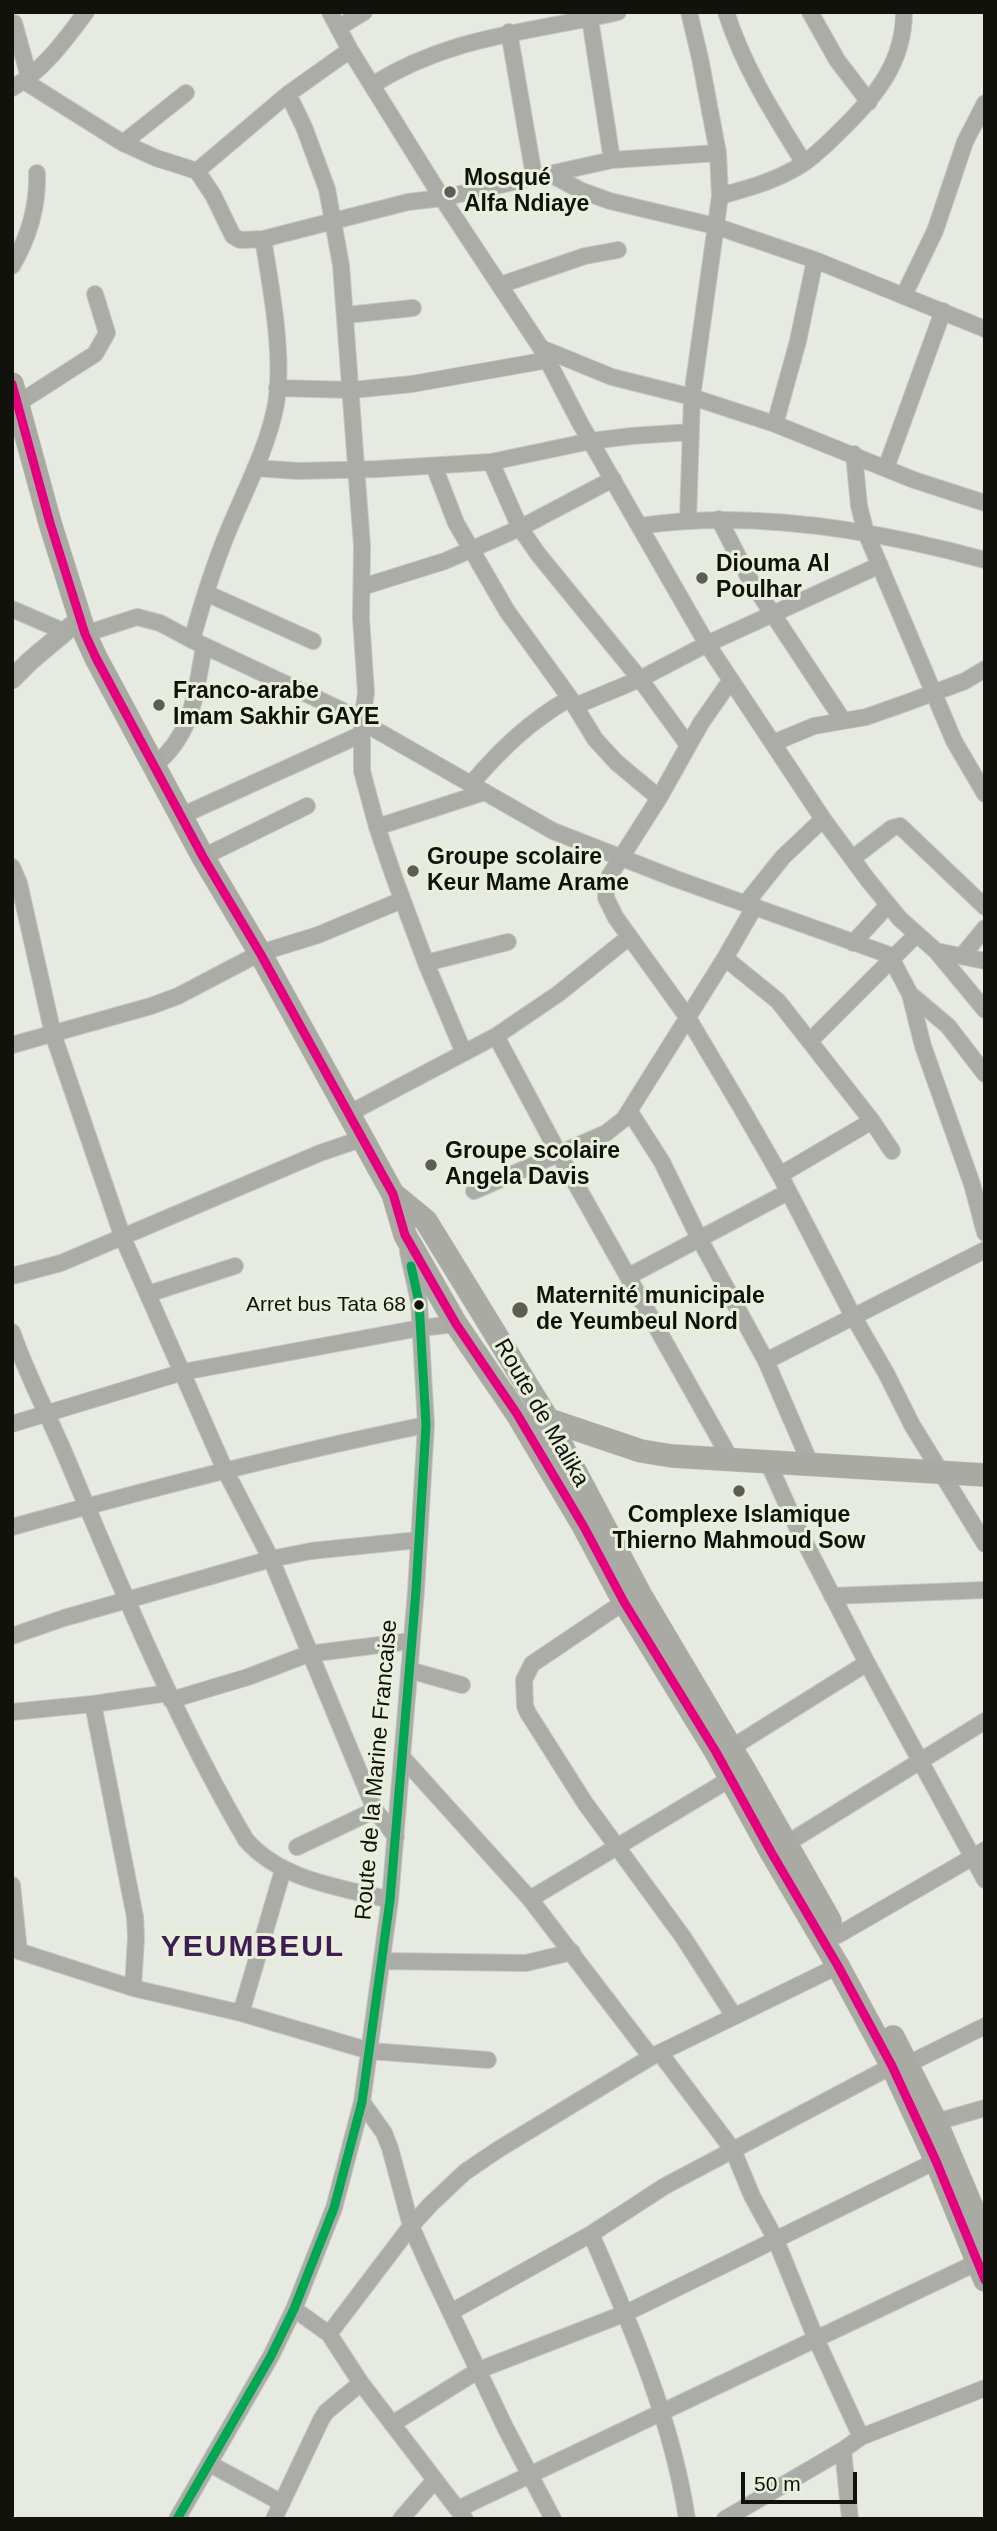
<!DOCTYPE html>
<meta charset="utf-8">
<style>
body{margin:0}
#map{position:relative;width:997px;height:2531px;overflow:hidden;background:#e7eae0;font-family:Helvetica,sans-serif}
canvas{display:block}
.frame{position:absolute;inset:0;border:14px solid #11120c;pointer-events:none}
.scale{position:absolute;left:741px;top:2472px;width:116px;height:32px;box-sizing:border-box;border:4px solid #11120c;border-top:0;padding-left:9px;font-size:21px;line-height:24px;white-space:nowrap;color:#11120c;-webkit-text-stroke:5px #e9efdb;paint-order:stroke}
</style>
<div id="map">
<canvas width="997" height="2531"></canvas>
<div class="frame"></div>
<div class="scale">50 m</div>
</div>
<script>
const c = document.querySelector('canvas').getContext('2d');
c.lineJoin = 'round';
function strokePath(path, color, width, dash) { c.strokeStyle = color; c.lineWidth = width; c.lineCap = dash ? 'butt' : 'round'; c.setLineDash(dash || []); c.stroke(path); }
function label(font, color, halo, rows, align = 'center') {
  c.font = font + ' Helvetica,sans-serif'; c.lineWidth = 6; c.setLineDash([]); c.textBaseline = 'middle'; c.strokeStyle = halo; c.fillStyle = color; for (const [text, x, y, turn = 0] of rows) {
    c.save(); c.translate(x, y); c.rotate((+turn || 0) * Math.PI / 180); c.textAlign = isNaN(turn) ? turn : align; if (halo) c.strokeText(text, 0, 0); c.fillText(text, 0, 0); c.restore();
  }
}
const minor = new Path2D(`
 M330,12L350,50L442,198L541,348L580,423L707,644L823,819L868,880L900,919L936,951L985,1010
 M726,12C744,68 773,113 804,163
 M810,12L837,60L869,102
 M590,19L612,160
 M14,23L29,77
 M338,28L364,12
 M509,32L534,176
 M24,81L123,143L156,158L197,171L213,195L233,236L240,240L263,239L408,202L442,198L612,160L718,153
 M372,85C452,35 529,33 618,12
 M12,88C43,71 65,40 86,12
 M288,94L304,127L327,189L341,265L362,546L361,618L366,693L362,722V771L377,827L394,877L426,963L464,1053
 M123,143L186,93
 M197,171L288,94L350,50
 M548,173L582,191L610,201L715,226L815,260L985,329
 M720,196C749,188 779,180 804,163C817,154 829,142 840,131C875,97 904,63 904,12
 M263,239C271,287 284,356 276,404C268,447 246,488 229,529C214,565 202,603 192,640L341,710L553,831L676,879L895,957
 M12,266C29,237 38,206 37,173
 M500,285L585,256L618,250
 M904,295L935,231L965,142L985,103
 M346,315L413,308
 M541,348L612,377L692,397L775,424L914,480L985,503
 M277,388L352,390L412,384L548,360
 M17,404L95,354L107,333L95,294
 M775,424L798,341L815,260
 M854,454L859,506L866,533L954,741L985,794
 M491,462L520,528L538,554L640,679L688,745
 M434,466L456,523L507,611L570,698L595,739L616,762L659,798
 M255,468L298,471L378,469L491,462L591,441L631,436L691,432
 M886,468L943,311
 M719,519L749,578L842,719
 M688,520L692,397L720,196L718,153L700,58L689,12
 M640,526C753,509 875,530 985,560
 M362,587L445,561L520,528L613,479
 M206,593L313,641
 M12,609L63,631
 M85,634L137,617L160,623L192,640
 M731,680L701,723L659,798L610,875L606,885V898L616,918L688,1018L742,1109L780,1175L853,1316L886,1373L912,1425L985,1544
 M575,706L640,679L707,644L880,565
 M773,743L814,726L866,717L906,703L965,681L985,669
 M154,766C194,733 195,694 204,647
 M471,784C502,748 529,722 570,698
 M181,816L362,734
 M377,827L485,792
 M203,857L307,806
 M853,858L892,828L900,826L985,907
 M12,867L19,883L53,1034L123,1238L225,1470L271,1559L375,1810L396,1837
 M746,903L783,857L823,819
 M853,943L888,905
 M936,951L985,961
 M962,956L985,928
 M725,958L778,1001L872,1121L892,1151
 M892,960L910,994L923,1046L972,1184L985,1233
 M426,963L508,942
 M910,994L948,1026L985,1074
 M496,1036L559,1154L730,1458
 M810,1041L917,934
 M12,1045L151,1006L178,996L260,953L318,935L402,900
 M630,1112L662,1162L699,1238L766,1361L810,1463
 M348,1114L496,1036L558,994L628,938
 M780,1175L872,1121
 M474,1191L606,1133L624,1119L725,958L755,906
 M12,1276L61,1263L320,1153L361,1139
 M629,1276L788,1192
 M148,1294L235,1266
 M12,1332C28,1378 51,1420 69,1464C123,1592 176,1721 246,1840C282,1881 340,1887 390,1900
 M766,1361L985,1250
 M12,1424L183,1372L420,1328L456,1324
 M767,1460L797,1527L867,1663L985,1880
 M12,1527C149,1489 286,1453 426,1425
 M832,1596L985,1590
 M624,1602L532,1664L524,1680L525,1706L528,1713L585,1803L683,1937L734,2016
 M12,1636L64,1618L271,1559L311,1551L418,1540
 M409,1670L462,1685
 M171,1700L248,1677L308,1654L411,1641
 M93,1704L135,1917L136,1938L133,1988
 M12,1712L93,1704L168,1693
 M731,1748L867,1663
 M403,1758L530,1899L651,2057
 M786,1844L985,1721
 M297,1847L375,1810
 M12,1885L19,1951
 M530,1899L730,1779
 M838,1935L985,1850
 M12,1949L133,1988L241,2013L370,2051L488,2060
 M382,1961L526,1963L572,1952
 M241,2013L283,1870
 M660,2053L733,2150L752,2196L775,2238L816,2339L861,2437
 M908,2064L985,2026
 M362,2102L384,2133L390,2148L411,2226L430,2269L505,2427L553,2519
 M936,2122L985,2108
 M591,2234C631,2326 672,2419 687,2519
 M294,2309L329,2334L361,2383L465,2519
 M451,2312L591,2234L665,2186L892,2066
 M329,2334L411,2226L431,2204L465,2172L499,2149L651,2057L838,1966
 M392,2424L479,2370L626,2313L936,2161
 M843,2450L850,2519
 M210,2464L282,2503
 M458,2509L978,2262
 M177,2519L271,2356L294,2309L334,2208L362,2102L390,1900L416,1591L426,1425L419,1302L408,1252
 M274,2519L321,2420L326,2412L361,2383
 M401,2519L434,2481
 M725,2519L843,2450L861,2437L985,2388`);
const tertiary = new Path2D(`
 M12,679L30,661L80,619`);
const secondary = new Path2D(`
 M12,384L50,523L85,634L96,658L203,857L260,953L393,1194L405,1235L456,1324L517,1414L584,1527L624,1602L716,1752L771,1852L838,1966L892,2066L936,2161L985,2280
 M393,1194L426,1221L547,1418L640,1594L745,1771L830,1921
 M540,1417L641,1451L672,1456L985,1475
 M893,2037L936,2122L985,2238`);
strokePath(minor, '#c4c7bf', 18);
strokePath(tertiary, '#c4c7bf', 21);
strokePath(secondary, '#c4c7bf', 24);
strokePath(minor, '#ababa8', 16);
strokePath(tertiary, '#ababa8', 19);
strokePath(secondary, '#a9aaa4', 23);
strokePath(new Path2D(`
 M12,384L50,523L85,634L96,658L203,857L260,953L393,1194L405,1235L456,1324L517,1414L584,1527L624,1602L716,1752L771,1852L838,1966L892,2066L936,2161L985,2280`), '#e5007d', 9);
strokePath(new Path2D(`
 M177,2519L271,2356L294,2309L334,2208L362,2102L390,1900L416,1591L426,1425L419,1302L411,1266`), '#00a651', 9);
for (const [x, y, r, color] of [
 [450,192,7,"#5c5e56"],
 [702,578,7,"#5c5e56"],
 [159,705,7,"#5c5e56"],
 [413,871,7,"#5c5e56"],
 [431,1165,7,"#5c5e56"],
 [419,1305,6,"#11120c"],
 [520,1310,9,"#5c5e56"],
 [739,1491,7,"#5c5e56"]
]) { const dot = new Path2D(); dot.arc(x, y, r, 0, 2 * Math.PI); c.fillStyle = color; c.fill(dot); strokePath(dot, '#e9efdb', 2.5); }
label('21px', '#11120c', '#e9efdb', [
 ["Arret bus Tata 68",406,1305]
], 'right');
label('bold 23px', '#11120c', '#e9efdb', [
 ["Mosqué",464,179],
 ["Alfa Ndiaye",464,205],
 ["Diouma Al",716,565],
 ["Poulhar",716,591],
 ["Franco-arabe",173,692],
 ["Imam Sakhir GAYE",173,718],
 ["Groupe scolaire",427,858],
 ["Keur Mame Arame",427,884],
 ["Groupe scolaire",445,1152],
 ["Angela Davis",445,1178],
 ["Maternité municipale",536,1297],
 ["de Yeumbeul Nord",536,1323],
 ["Complexe Islamique",739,1516,"center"],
 ["Thierno Mahmoud Sow",739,1542,"center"]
], 'left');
label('23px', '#11120c', '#e9efdb', [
 ["Route de Malika",541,1413,60],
 ["Route de la Marine Francaise",377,1770,-85]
]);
c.letterSpacing = '2px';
label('bold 30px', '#3e1d54', '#e9efdb', [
 ["YEUMBEUL",253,1948]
]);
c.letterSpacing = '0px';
</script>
